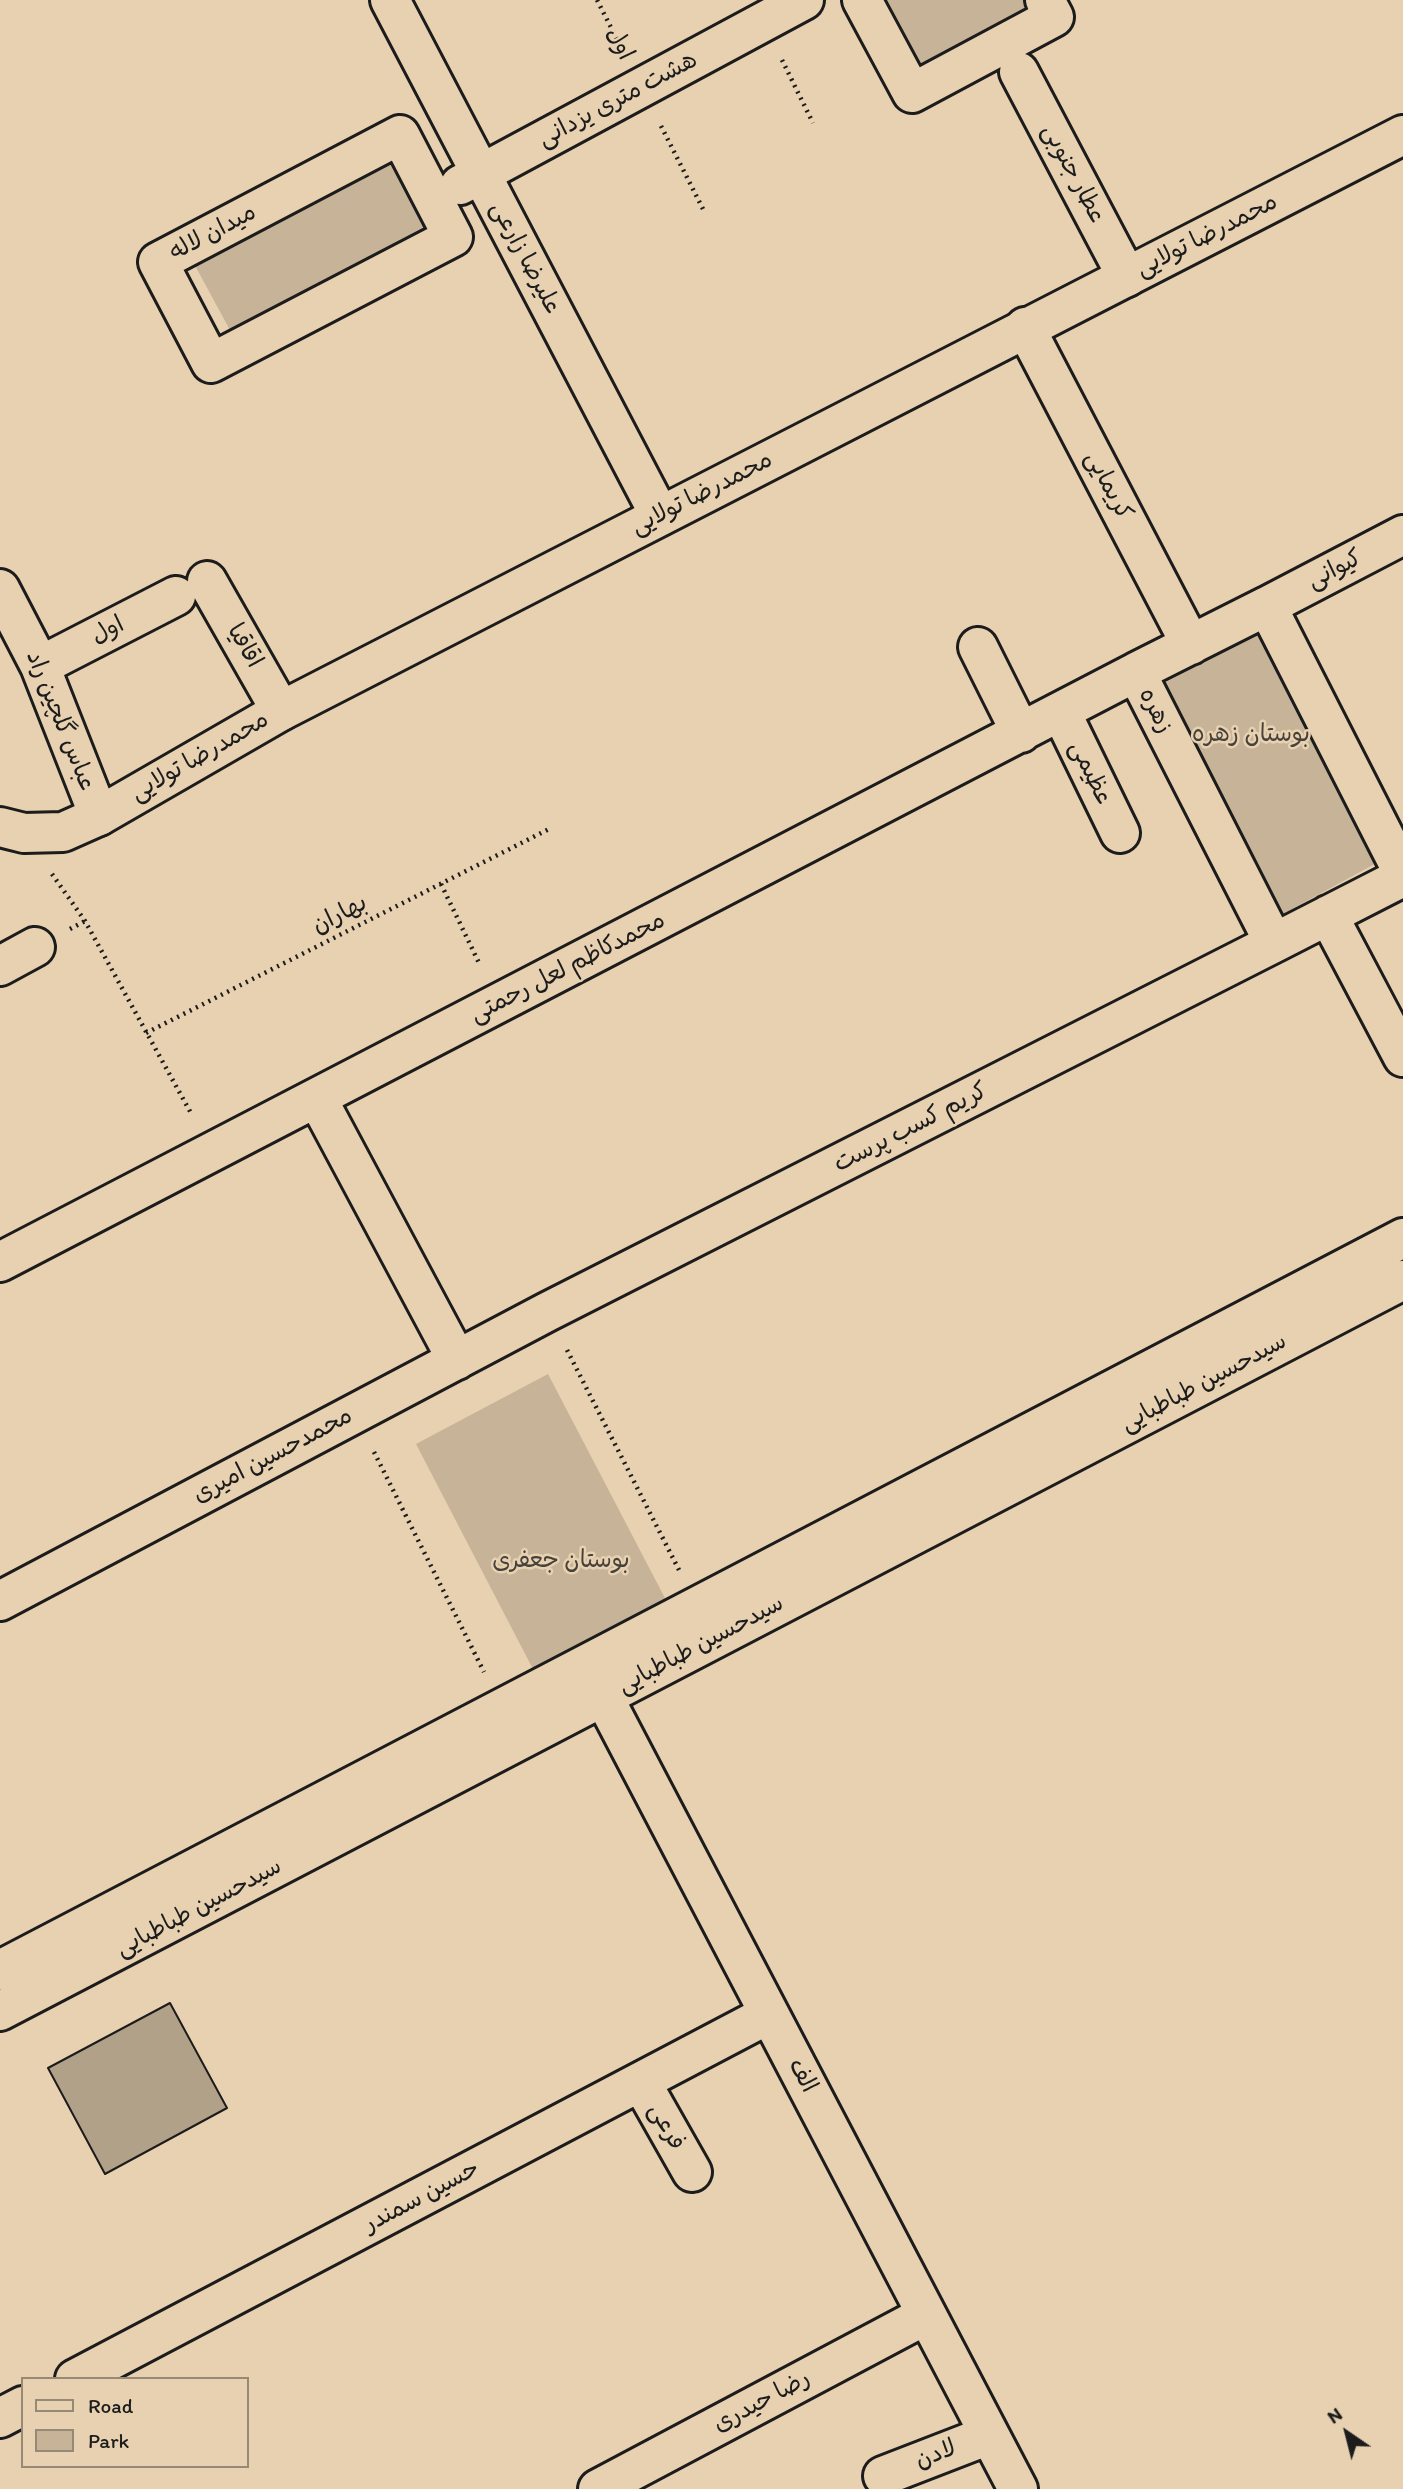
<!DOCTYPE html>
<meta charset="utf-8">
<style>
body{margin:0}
#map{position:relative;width:1403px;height:2489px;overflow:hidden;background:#e7d1b0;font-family:Itim,sans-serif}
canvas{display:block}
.legend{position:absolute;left:21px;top:2377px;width:228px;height:91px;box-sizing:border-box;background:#e7d1b0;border:2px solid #968975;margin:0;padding:9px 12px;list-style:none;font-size:21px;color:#1c1c1c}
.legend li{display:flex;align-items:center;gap:14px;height:35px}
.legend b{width:35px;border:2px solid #968975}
.north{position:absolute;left:1312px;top:2398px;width:70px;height:70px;-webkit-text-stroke:5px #e7d1b0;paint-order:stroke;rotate:325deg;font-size:19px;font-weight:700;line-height:28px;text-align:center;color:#1c1c1c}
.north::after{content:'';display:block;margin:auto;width:24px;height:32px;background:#1c1c1c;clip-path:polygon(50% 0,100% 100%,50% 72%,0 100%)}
</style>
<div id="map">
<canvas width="1403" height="2489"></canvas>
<ul class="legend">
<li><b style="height:9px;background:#e7d1b0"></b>Road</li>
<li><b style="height:19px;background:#c6b398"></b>Park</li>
</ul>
<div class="north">N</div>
</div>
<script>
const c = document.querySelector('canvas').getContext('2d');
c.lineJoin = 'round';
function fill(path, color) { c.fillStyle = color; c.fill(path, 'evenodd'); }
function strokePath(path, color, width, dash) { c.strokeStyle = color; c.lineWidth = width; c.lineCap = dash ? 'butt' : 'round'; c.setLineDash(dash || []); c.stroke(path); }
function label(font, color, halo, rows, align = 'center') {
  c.font = font + ' Itim,"Playpen Sans Arabic",sans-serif'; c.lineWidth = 5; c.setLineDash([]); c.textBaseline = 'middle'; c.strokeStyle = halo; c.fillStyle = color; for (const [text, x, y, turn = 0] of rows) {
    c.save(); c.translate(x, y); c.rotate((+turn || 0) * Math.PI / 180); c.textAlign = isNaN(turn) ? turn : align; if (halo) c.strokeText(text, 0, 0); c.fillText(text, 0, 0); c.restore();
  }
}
fill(new Path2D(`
 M876,0H1034L1040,12L917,78Z
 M393,152L438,236L237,343L192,260Z
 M1263,630L1384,859L1279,916L1157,687Z
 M548,1374L667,1602L534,1671L416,1444Z`), '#c6b398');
const building = new Path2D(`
 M170,2003L227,2108L105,2174L48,2068Z`);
fill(building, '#b1a189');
strokePath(building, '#1c1c1c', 2);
const minor = new Path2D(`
 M390,0L660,516
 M862,0L912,93L1054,17L1045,0
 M1019,72L1127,277
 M400,135L453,237L211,363L158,262Z
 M460,185L804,0
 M1025,327L1191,645
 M207,581L281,711
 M0,589L40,666L99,816
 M1267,606L1403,535
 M978,647L1021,733
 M40,666L176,596
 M1061,712L1120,833
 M1403,873L1267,606L1136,672L1274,943L1403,877
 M1328,915L1403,1057
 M0,966L35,947
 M317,1098L457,1360
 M0,1262L1136,672
 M0,1601L547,1312L1274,943
 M592,1675L1018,2489
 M0,1970L1403,1238
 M0,2011L1403,1280
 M641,2082L692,2172
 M75,2379L769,2014
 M0,2418L23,2406
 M883,2476L989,2435
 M598,2489L926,2315`);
const major = new Path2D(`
 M0,827L24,833L63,832L99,816L281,711L1403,135`);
strokePath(minor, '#1c1c1c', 44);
strokePath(major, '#1c1c1c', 44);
strokePath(new Path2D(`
 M597,0L622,49
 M782,60L813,123
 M661,126L703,209
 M52,874L85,921L192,1115
 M441,884L480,965
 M70,929L85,921
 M146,1033L549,829
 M567,1350L679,1570
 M374,1452L484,1672`), '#1c1c1c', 4.5, [2, 5]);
strokePath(minor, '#e7d1b0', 38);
strokePath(major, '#e7d1b0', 38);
label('24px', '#1c1c1c', '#e7d1b0', [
 ["اول",619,44,63],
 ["هشت متری یزدانی",618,100,-28],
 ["عطار جنوبی",1073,174,62],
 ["میدان لاله",213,233,-28],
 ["محمدرضا تولایی",1207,236,-27],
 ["علیرضا زارعی",525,258,62],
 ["کریمایی",1108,486,62],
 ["محمدرضا تولایی",702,494,-27],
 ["کیوانی",1335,570,-27],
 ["اول",108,631,-27],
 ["اقاقیا",244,646,60],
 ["زهره",1155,711,63],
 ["عباس گلچین راد",60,721,68],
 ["محمدرضا تولایی",200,757,-30],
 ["عظیمی",1090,773,64],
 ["بهاران",340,915,-27],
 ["محمدکاظم لعل رحمتی",568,968,-27],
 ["کریم کسب پرست",911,1128,-27],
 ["سیدحسین طباطبایی",1204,1383,-28],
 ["محمدحسین امیری",273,1456,-28],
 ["سیدحسین طباطبایی",701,1645,-28],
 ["سیدحسین طباطبایی",199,1908,-28],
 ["الف",802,2076,62],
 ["فرعی",666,2127,61],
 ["حسین سمندر",422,2197,-28],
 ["رضا حیدری",762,2402,-28],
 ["لادن",936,2455,-21]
]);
label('24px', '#46423b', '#e7d1b0', [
 ["بوستان زهره",1251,735],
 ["بوستان جعفری",561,1561]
]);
</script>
